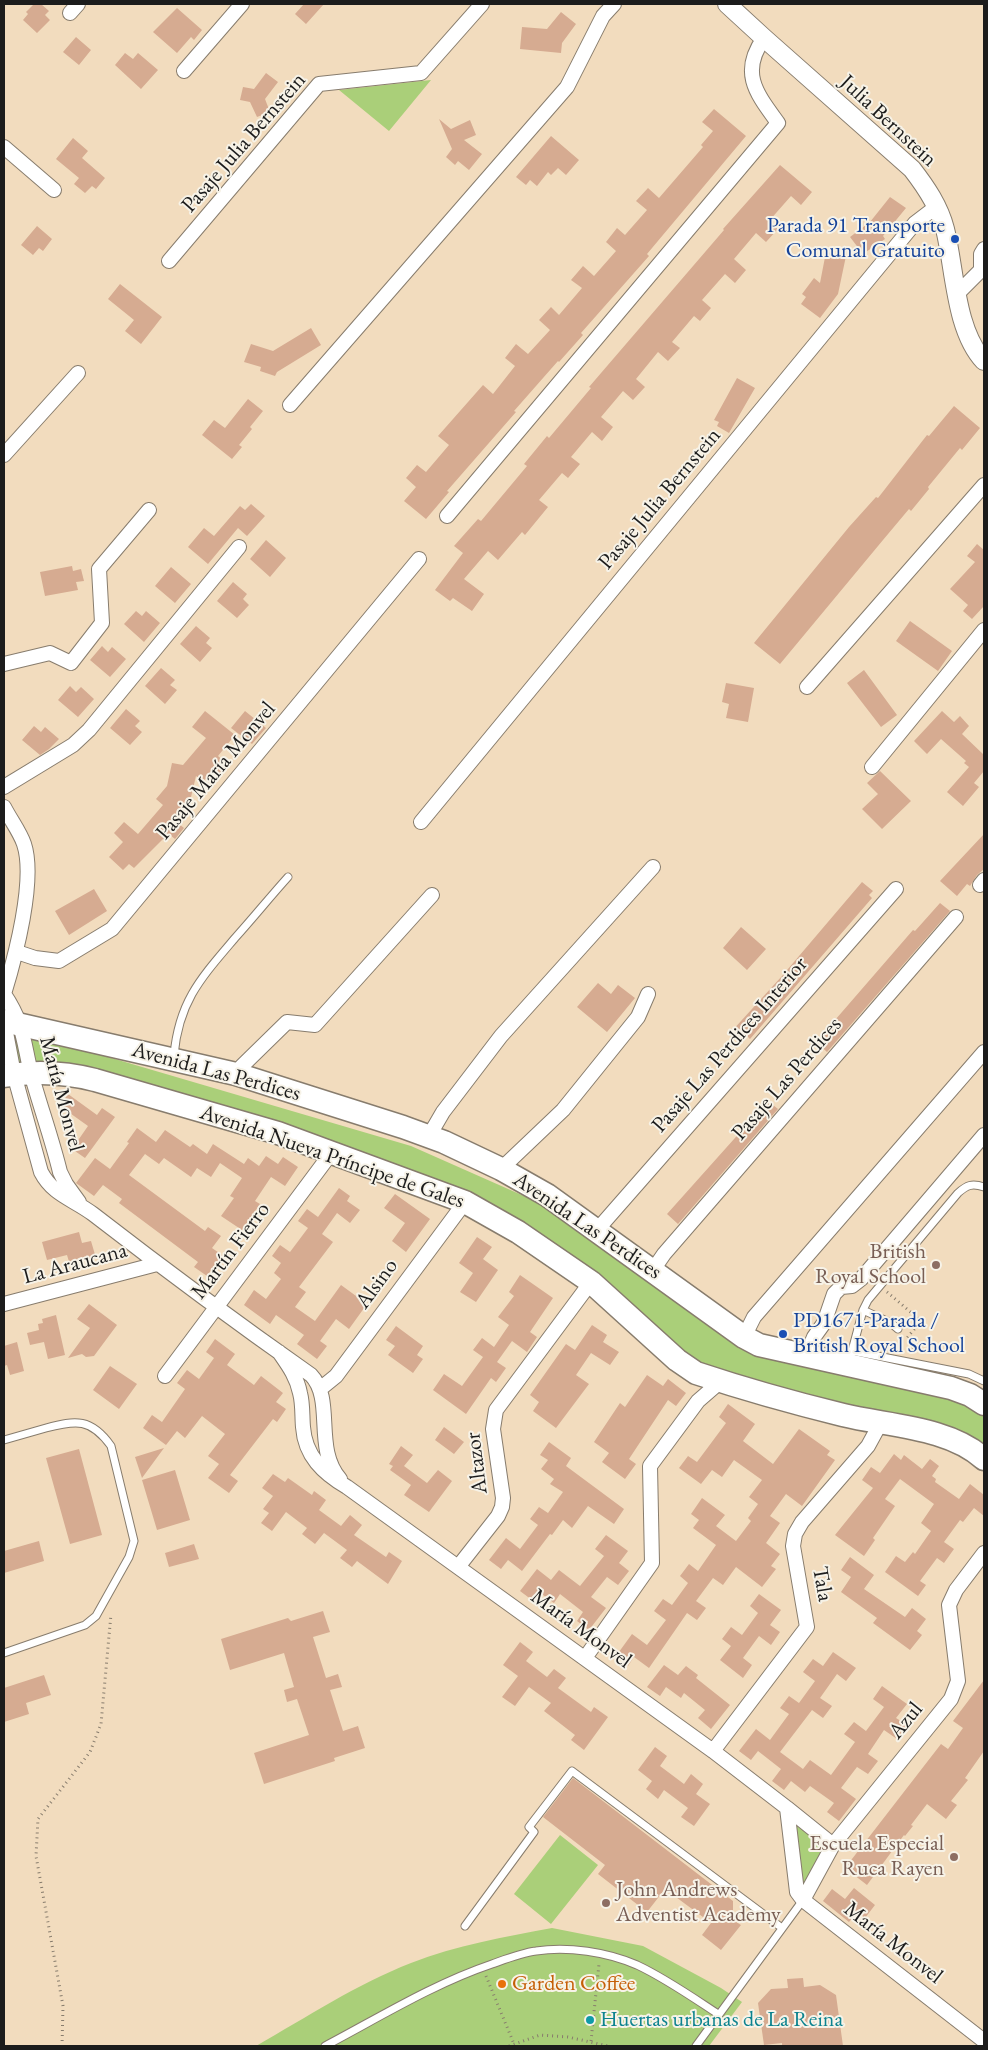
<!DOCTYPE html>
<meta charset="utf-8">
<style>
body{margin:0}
#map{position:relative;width:988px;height:2050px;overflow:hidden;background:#f2dcbe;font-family:"EB Garamond",serif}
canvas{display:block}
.frame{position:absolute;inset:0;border:5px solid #1c1c1c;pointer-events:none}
</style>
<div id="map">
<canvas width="988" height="2050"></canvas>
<div class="frame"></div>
</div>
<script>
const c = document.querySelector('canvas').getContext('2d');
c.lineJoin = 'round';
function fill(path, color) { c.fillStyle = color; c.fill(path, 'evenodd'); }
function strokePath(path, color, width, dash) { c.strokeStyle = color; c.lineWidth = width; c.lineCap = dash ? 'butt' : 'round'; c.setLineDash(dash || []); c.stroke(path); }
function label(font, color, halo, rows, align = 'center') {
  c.font = font + ' "EB Garamond",serif'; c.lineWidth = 4; c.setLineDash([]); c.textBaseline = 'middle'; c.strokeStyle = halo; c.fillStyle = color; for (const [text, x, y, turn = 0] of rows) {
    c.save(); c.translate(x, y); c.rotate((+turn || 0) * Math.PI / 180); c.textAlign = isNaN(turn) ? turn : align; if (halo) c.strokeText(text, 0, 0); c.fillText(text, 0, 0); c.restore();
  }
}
fill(new Path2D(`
 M431,80L389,131L339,90Z
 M4,1028L40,1037L411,1146L533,1200L589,1235L701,1314L944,1396L978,1411L984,1416V1455L863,1412L699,1366L590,1275L293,1130L4,1072Z
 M792,1818L827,1845L803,1893Z
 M560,1835L598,1865L551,1924L514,1894Z
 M552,1928L643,1946L721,1988L742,2002L709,2046H256C307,2017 357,1984 411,1963C456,1945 505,1937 552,1928Z`), '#aacf79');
fill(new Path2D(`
 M34,4H41L49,11L45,15L50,20L37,33L23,20L28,14L26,12Z
 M304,4H324L306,24L295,14Z
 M177,8L202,30L194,40L191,37L177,53L153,32Z
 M561,12L576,24L562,43L561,53L520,49L522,27L547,29Z
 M76,37L91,50L79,65L63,52Z
 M125,53L133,59L138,53L158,70L141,89L115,65Z
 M266,73L278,82L265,99L270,112L257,117L250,102L240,100L243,87L254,89Z
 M714,109L746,136L647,254L649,256L581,333L583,335L559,362L558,361L514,411L516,412L447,491L449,492L426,519L404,501L416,487L406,478L417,465L426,472L449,445L438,436L483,385L493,394L515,366L505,358L516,344L528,354L550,330L539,320L551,307L559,315L582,288L571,280L583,266L594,276L616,251L606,242L617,228L625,235L647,210L636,201L648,188L659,198L703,147L701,145L713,131L702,122Z
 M439,119L451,129L470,120L476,135L464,140L482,154L469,170L458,161L455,165L446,157L452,149Z
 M551,136L579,160L566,175L558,168L551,175L548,172L537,186L530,180L526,185L516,177Z
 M73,138L88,151L82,158L105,178L96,189L92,186L85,193L74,184L79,178L56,159Z
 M780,165L812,192L801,205L791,196L769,221L778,229L766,242L756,233L734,259L746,270L735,283L725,274L702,300L711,308L700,321L694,316L672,342L680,348L668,361L658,352L636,379L645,387L633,400L623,391L601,417L613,427L602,441L592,432L571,457L580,464L568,478L562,473L539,500L548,507L525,535L522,532L498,560L488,551L464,579L484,594L472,611L453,598L450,601L435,590L463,553L454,546L478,519L481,521L527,466L524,464L547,436L549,438L591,388L589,387L724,230L723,229Z
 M890,197L906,208L883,236L885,239L863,254L850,237L870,222Z
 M37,226L52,239L43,251L39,248L33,255L21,245Z
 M826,252L846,256L838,294L820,318L801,304L806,297L802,294L814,278L820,283Z
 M120,284L162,317L141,344L125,331L134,320L108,299Z
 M311,328L321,345L277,372L275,376L260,371L261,367L244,362L251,344L273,351Z
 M737,378L755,388L729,433L717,426L719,422L714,420Z
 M248,399L263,411L250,427L252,429L239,445L242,447L232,459L202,435L214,420L225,428Z
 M954,406L980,428L962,450L960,448L928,487L929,489L911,511L909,509L883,540L780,664L754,643L849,527L876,497L878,498L927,435L929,436Z
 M251,504L265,516L247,536L238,528L208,564L188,547L204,528L214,536L240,506L245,510Z
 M266,540L286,558L270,577L250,559Z
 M977,544L984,550V606L972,619L963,611L968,605L950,589L975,562L967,556Z
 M72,566L73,571L81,569L84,581L76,582L78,590L45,596L40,572Z
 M171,567L191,584L175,603L155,586Z
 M233,582L247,594L243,599L249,605L237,618L217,601Z
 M136,611L142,616L146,611L160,623L144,642L124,624Z
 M910,621L952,651L938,671L896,641Z
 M196,626L210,638L206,643L212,648L200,662L180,644Z
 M102,646L108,652L112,647L126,659L110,677L90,660Z
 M161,668L175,680L170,685L177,690L165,704L145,686Z
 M864,670L897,715L881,727L847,683Z
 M726,683L754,688L748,722L726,718L729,704L722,702Z
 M70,686L76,692L81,687L94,699L78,717L58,700Z
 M126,709L140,721L135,726L142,732L130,745L110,728Z
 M205,711L235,735L218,756L228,765L220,776L213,770L203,782L196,776L187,814L179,824L184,828L175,839L170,835L166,841L163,839L134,868L129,864L123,870L109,857L123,842L114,833L124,822L138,834L163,805L156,799L167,786L172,763L183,765L206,738L192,727Z
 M245,711L266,728L252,744L231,728Z
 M942,711L954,722L960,716L969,726L962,734L984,755V771L974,783L979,787L963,806L947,792L969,767L964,763L966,761L941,739L927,754L914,741Z
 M34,726L41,732L45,727L59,739L49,749L40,755L22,740Z
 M880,771L911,801L882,829L862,809L878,794L867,783Z
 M984,834V869L977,875L970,886L967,884L957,896L940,881Z
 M862,882L873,891L869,895L872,898L750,1039L747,1036L742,1042L731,1032L782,976Z
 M94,889L107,911L69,935L55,911Z
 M940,903L950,911L827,1052L816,1042L913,930L915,931Z
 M741,927L766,949L747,970L723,948Z
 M598,983L611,994L618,985L635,998L607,1032L577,1007Z
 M68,1094L97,1115L102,1108L115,1117L85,1158L72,1149L88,1126L60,1106Z
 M768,1101L778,1109L678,1224L667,1214Z
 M137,1128L156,1142L165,1130L190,1147L193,1144L207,1154L213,1144L244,1164L248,1158L259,1166L266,1156L278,1164L283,1157L298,1167L285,1186L271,1177L255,1201L260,1204L242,1230L221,1216L234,1198L230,1196L242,1178L220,1163L211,1177L197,1168L191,1177L164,1158L159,1164L145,1154L129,1175L205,1231L208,1227L221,1236L212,1248L222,1255L207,1276L194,1267L198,1262L119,1203L122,1199L103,1185L94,1196L76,1183L95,1158L110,1169L129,1143L127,1142Z
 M339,1188L350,1196L347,1201L360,1210L350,1223L337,1213L322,1234L333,1242L299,1287L306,1292L295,1307L315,1321L341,1285L367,1304L349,1329L336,1319L320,1341L327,1346L317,1359L297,1344L304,1335L276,1315L270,1324L244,1305L254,1290L266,1299L281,1279L274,1273L281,1263L272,1256L280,1245L290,1252L308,1228L298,1221L307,1209L318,1217Z
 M395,1194L430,1219L406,1252L392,1241L405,1223L384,1208Z
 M79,1232L82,1243L91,1241L96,1258L70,1265L67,1255L47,1260L42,1242Z
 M477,1237L492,1247L483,1259L498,1270L476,1302L460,1292L473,1273L459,1263Z
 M520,1275L553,1298L530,1332L537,1337L527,1352L512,1341L497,1362L506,1368L496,1382L491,1378L466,1414L433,1390L444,1374L462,1386L483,1357L473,1350L482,1338L494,1347L509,1325L498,1317L514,1296L509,1292Z
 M89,1304L117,1325L94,1356L86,1357L82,1354L68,1358L90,1328L77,1319Z
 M56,1315L65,1355L48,1359L44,1342L30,1345L27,1333L39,1330L38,1324L43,1323L42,1319Z
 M592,1325L607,1335L603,1342L619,1352L610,1365L591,1353L576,1375L589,1384L556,1428L533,1411L539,1402L530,1395L566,1344L575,1350Z
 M396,1326L423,1346L417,1355L423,1359L413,1373L388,1355L395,1346L386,1340Z
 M215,1339L235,1354L227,1365L254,1385L261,1376L283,1393L276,1402L286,1409L277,1422L273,1419L230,1475L238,1481L229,1493L208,1478L219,1464L208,1456L225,1434L202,1416L185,1438L177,1431L166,1445L143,1428L152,1415L162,1422L185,1389L177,1383L187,1370L199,1379L214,1358L206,1352Z
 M17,1342L24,1371L10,1375L7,1365L4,1366V1346Z
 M110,1366L137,1384L119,1409L93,1390Z
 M647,1375L663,1386L668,1379L686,1393L676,1406L668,1400L629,1459L636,1464L625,1479L602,1462L609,1453L594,1442L620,1403L625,1407Z
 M728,1404L755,1424L743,1441L773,1464L799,1429L830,1451L827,1455L835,1460L802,1506L786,1494L770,1516L780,1523L766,1543L780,1554L771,1566L776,1569L762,1587L736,1567L723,1585L713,1578L696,1601L706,1608L697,1620L687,1613L649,1668L634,1657L628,1666L616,1656L632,1634L647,1645L666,1620L654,1611L663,1599L672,1605L688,1583L680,1576L689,1564L698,1571L716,1545L693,1528L699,1520L691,1514L702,1498L725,1515L716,1526L736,1541L751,1521L748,1518L758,1504L749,1497L762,1480L734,1460L722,1477L712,1470L701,1484L679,1468L688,1456L697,1462L726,1423L719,1417Z
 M444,1427L464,1442L454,1454L435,1440Z
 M549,1442L571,1458L566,1466L624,1509L614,1524L588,1506L572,1528L563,1520L552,1535L550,1534L522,1571L508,1560L501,1569L489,1560L506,1538L520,1549L538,1525L530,1519L539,1507L548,1513L563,1492L550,1484L554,1479L541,1469L548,1460L540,1455Z
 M401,1446L413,1455L404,1466L427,1483L438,1470L452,1481L429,1512L404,1495L411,1485L390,1470L393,1466L389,1464Z
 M164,1448L142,1478L135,1457Z
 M79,1449L102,1535L70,1544L46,1458Z
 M894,1454L901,1460L904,1455L922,1469L930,1459L939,1466L932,1476L936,1479L935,1482L959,1499L970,1484L984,1495V1516L974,1508L963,1522L960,1520L944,1542L954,1549L944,1563L937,1558L920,1581L926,1585L918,1596L885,1572L896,1556L905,1562L913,1552L915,1554L931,1531L921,1523L934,1504L900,1479L885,1499L895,1506L873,1538L875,1540L864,1556L835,1535L873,1488L862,1480L871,1467L880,1473Z
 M175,1470L190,1520L157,1530L142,1480Z
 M273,1474L285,1482L288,1478L312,1495L314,1491L326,1500L319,1510L341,1526L350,1515L362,1525L354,1535L386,1557L389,1552L402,1561L388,1584L357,1561L352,1567L340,1558L347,1550L324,1533L315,1544L302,1534L307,1528L286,1512L272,1531L261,1523L269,1513L263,1509L273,1496L262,1488Z
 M606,1535L628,1551L619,1563L629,1571L618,1585L607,1577L591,1597L606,1608L589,1630L577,1621L583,1612L560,1594L554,1603L539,1592L532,1600L520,1591L537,1569L551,1580L559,1570L580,1586L604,1556L595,1549Z
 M39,1541L44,1561L4,1573V1551Z
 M194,1544L199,1559L169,1567L165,1553Z
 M850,1557L874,1575L864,1589L905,1617L912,1608L926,1619L917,1631L922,1635L910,1650L873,1623L877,1618L841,1592L851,1577L841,1570Z
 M759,1594L781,1610L770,1625L780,1632L771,1645L759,1636L743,1658L752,1665L743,1678L720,1660L731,1646L722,1639L731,1627L742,1635L758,1613L750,1606Z
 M323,1611L330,1632L313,1637L326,1678L338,1674L342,1687L330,1690L343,1731L358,1726L365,1748L334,1758L335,1761L264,1784L254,1753L309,1735L297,1699L287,1702L284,1690L294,1687L284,1653L230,1670L221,1639L288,1618L291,1621Z
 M520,1642L533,1652L526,1661L547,1677L554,1669L566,1678L558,1688L591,1712L594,1707L608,1717L584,1750L571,1740L575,1735L544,1711L551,1703L529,1687L515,1706L502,1697L518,1676L503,1665Z
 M833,1652L856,1668L846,1681L837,1674L820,1698L832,1706L823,1718L812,1710L780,1752L803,1769L810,1760L831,1775L855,1742L844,1734L854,1722L866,1731L884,1707L873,1699L882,1686L907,1704L896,1718L907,1725L897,1739L884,1730L868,1754L878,1761L868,1774L857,1767L841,1788L856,1799L839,1821L827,1812L834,1803L810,1786L805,1792L791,1781L784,1790L772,1781L781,1769L758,1751L751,1760L739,1751L756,1729L770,1740L789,1714L780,1708L789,1696L799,1703L815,1681L803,1672L813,1659L823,1666Z
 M664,1665L678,1675L686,1666L698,1675L696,1678L730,1705L711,1729L698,1718L705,1710L684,1693L681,1698L666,1687L660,1696L647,1687Z
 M44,1675L51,1695L26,1703L29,1714L4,1722V1688Z
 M984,1680V1751L965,1778L968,1780L951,1801L957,1805L946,1819L927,1804L911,1825L913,1826L905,1836L904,1835L867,1885L845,1868L941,1744L948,1749L963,1728L953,1721Z
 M655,1747L667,1756L660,1766L684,1784L691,1774L703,1784L696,1794L710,1804L694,1826L681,1817L688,1808L664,1790L658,1799L646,1789L652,1781L638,1770Z
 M573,1778L733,1901V1920L741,1925L721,1950L702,1935L711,1923L665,1889L647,1912L598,1874L605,1865L543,1817Z
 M854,1888L875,1905L865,1918L857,1912L849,1922L823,1901L832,1889L845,1899Z
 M803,1978L804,1987L820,1985L836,1995L843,2046H782V2043L764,2045L758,2003L771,1989L788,1988L787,1979Z`), '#d6ab91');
const service = new Path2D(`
 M174,1055C179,1001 201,978 235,938C253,918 270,897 288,877
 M863,1310L891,1323L898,1329
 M852,1351L969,1374L984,1381
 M849,1362L863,1310L868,1300L958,1193C967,1185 972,1183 984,1187
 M4,1440C18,1436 32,1432 46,1428C76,1420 91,1418 111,1446L134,1541L129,1557L96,1616L85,1625L4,1653
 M465,1926L534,1832L529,1827L572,1771L782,1928
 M325,2046C380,2017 433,1984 492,1964C506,1959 521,1953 536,1951C568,1946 607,1952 637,1965C665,1978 692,1997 718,2014
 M696,2046L803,1900`);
const minor = new Path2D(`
 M70,13L78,4
 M184,71L242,4
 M4,147L54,190
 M169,261L319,84L421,73L482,4
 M957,294L981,270V254L984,249
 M290,405L567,87L603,16L614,4
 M4,455L78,373
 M447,516L778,123C757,94 739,73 764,38
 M4,664L50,653L71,663L102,623L99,569L149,510
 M807,687L984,485
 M872,767L984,630
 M4,787L73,745L89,730L239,547
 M4,807C10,819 20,832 24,844C36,880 15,958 4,994
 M421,822L915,223L936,207
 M980,885L984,880
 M17,952L35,958L59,961L112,929L419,559
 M4,994C24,1024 23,1040 31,1073C40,1106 52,1139 60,1172L66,1184L79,1202
 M4,1022L14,1074L41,1172C53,1195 73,1199 93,1214C164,1269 237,1323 311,1375C335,1400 313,1448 340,1479
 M236,1074L242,1066L287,1022L315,1025L432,895
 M429,1136L443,1112L501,1036L653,867
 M501,1169L563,1110L638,1017L648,994
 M597,1230L896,889
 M653,1270L664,1254L956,917
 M4,1304L157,1264
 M744,1337L754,1317L984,1052
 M279,1352C288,1365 297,1377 300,1393C303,1404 302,1416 303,1427C305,1456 323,1473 347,1487L713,1751L787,1808L797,1892L803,1900L984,2041
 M806,1356L814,1337L824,1323L834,1294L841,1287L852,1286L861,1279L984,1135
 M165,1376L332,1152
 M320,1389L336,1376L465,1202
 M458,1567L498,1516L502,1507L503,1498L493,1429L496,1410L591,1282
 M585,1658L652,1563L650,1466L698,1401L721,1381
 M713,1751L807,1627L793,1546L795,1534L802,1522L868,1446L880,1424
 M787,1808L833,1845
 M803,1900L833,1845L951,1699L958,1681L949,1605L956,1590L984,1553`);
const tertiary = new Path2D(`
 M727,4L764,38L912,169C926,187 939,206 945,229C955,269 955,330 984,361`);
const primary = new Path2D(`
 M4,1021L236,1074L403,1127L444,1142L501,1169L547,1195L744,1337L759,1345L951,1388L970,1395L984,1404
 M4,1076C35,1071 64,1072 95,1080L278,1133L465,1202L518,1232L591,1282L677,1360L696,1373C744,1389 794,1403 843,1415C888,1426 949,1427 984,1459`);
strokePath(service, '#877c6d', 9);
strokePath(minor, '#877c6d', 16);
strokePath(tertiary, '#877c6d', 20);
strokePath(primary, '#877c6d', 25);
strokePath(new Path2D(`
 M887,1292L921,1321L907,1338L914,1343L912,1352
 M486,1976L514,2044
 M591,2041L599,1964
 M62,2046L63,2006L36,1856L38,1819L90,1752L101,1724L111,1614
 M509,2046L540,2035L568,2037L608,2046`), '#877c6d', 3, [1, 4]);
strokePath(service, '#fff', 7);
strokePath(minor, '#fff', 14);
strokePath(tertiary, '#fff', 18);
strokePath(primary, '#fff', 22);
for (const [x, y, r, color] of [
 [955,239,5,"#1a4fb4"],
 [936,1265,5,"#8d6e63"],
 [783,1334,5,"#1a4fb4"],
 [954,1857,5,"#8d6e63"],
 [606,1903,5,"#8d6e63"],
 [502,1984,5,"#e8710a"],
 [590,2020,5,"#0f9aa8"]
]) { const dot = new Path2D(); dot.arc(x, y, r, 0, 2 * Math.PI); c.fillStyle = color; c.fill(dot); strokePath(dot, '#f7f3e8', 2); }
label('22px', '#1c1c1c', '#f7f3e8', [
 ["Julia Bernstein",888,121,43],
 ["Pasaje Julia Bernstein",244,143,-49],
 ["Pasaje Julia Bernstein",660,499,-50],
 ["Pasaje María Monvel",216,771,-50],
 ["Pasaje Las Perdices Interior",730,1045,-49],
 ["Avenida Las Perdices",216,1072,15],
 ["Pasaje Las Perdices",787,1079,-49],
 ["María Monvel",61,1094,75],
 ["Avenida Nueva Príncipe de Gales",332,1157,19],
 ["Avenida Las Perdices",587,1226,34],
 ["Martín Fierro",231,1251,-53],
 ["La Araucana",75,1264,-15],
 ["Alsino",377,1284,-54],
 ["Altazor",477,1463,-97],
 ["Tala",822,1584,80],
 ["María Monvel",581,1629,36],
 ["Azul",906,1721,-51],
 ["María Monvel",893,1943,38]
]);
label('22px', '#164399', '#f7f3e8', [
 ["Parada 91 Transporte",945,226],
 ["Comunal Gratuito",945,251],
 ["PD1671-Parada /",793,1321,"left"],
 ["British Royal School",793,1346,"left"]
], 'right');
label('22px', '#785e54', '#f7f3e8', [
 ["British",926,1252],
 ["Royal School",926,1277],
 ["Escuela Especial",944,1844],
 ["Ruca Rayen",944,1869],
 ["John Andrews",616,1890,"left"],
 ["Adventist Academy",616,1915,"left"]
], 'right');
label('22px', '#c56008', '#f7f3e8', [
 ["Garden Coffee",512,1984]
], 'left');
label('22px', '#0d838f', '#f7f3e8', [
 ["Huertas urbanas de La Reina",600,2020]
], 'left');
</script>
